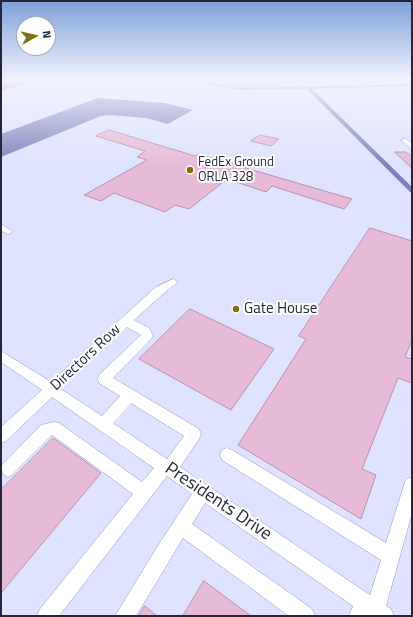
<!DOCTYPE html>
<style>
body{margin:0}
#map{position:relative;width:413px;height:617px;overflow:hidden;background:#e0e3ff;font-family:"Titillium Web",sans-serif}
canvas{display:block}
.frame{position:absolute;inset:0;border:2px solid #252738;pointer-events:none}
.north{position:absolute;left:16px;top:16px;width:40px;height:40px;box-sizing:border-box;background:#fff;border:1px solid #a8a9af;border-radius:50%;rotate:82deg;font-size:11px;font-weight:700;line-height:16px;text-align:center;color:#252738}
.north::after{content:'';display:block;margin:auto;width:14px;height:18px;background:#7f700f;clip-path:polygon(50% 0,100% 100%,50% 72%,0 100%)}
</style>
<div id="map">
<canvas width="413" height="617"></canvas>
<div class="frame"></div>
<div class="north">N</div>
</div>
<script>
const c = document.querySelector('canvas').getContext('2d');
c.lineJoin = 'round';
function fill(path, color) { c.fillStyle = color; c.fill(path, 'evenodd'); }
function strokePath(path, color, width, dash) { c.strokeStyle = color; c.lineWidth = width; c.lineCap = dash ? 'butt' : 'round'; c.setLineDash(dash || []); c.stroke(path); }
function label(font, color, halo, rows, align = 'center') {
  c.font = font + ' "Titillium Web",sans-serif'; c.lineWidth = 4; c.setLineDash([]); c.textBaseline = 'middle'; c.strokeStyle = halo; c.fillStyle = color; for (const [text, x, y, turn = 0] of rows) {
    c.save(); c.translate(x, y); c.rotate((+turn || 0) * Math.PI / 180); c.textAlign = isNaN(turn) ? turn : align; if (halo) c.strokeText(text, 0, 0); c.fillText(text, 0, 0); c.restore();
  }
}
fill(new Path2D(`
 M189,80H300L308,88L237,89Z`), '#d4cea9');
fill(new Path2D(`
 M98,98L165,103L193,110L168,124L146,118L109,115L101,116L1,157V134Z`), '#7e83bb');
fill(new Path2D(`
 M188,80H194L239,88L412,84V86L312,89L412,187V193L410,192L307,89L239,90Z`), '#7e83bb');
const building = new Path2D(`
 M109,130L195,156L198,154L352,199L344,209L272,186L266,192L227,179L189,209L175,205L165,212L114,193L101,201L84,195L147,160L137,157L145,151L96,136Z
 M260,135L279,139L271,146L251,141Z
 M395,152H406L412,157V168Z
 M370,228L412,241V340L405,357L412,359V383L398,378L362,469L376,475L361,519L238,445L306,339L299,336Z
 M190,309L274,349L231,410L139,359Z
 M53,438L101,473L1,593V490Z
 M204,581L251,616H183Z
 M145,606L157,616H139Z`);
fill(building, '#e7bbd7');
strokePath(building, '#ba91ac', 1);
const minor = new Path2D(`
 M402,139H406L412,144V149L402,141Z
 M1,224L12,231L11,233L8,234L1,231Z
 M173,279L178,282L164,293L134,320L149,328L153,336L151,339L113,378L199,429L201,434L199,439L180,467L370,595L381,560L222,460L220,455L222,450L227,448L232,450L386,543L404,485L406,479L412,477V513L386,606L391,609L394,616H349L353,606L205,503L192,524L312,609L315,616H289L183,538L136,616H115L159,544L192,494L167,476L59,616H37L40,609L133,494L52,435L13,474L8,477L3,474L1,467L3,464L41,425L54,422L59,423L142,482L154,468L52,397L6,441L1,443V427L42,390L1,362V351L51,382L156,287ZM127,327L141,335L99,375L98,379L99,383L120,396L102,416L61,389ZM131,403L184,436L167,459L113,423Z`);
const highway = new Path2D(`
 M23,80H34L1,90V86Z`);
strokePath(minor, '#9398c2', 1);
strokePath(highway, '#9f5440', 2);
fill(minor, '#fff');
fill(highway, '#e06d45');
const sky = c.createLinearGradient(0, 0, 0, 166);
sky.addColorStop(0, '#7da0d6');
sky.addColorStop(0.48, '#f1f2ff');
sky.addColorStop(1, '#f1f2ff00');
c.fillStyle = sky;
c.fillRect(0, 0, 413, 166);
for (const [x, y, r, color] of [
 [190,170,4,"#7f700f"],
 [236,309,4,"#7f700f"]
]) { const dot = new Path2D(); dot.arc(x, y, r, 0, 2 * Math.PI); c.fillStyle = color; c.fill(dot); strokePath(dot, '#fff', 1.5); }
label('13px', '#252738', '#fff', [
 ["FedEx Ground",198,163],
 ["ORLA 328",198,178]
], 'left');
label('15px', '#252738', '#fff', [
 ["Gate House",244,309]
], 'left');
label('15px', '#252738', '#fff', [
 ["Directors Row",86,358,-43]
]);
label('18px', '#252738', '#fff', [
 ["Presidents Drive",218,502,34]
]);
</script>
